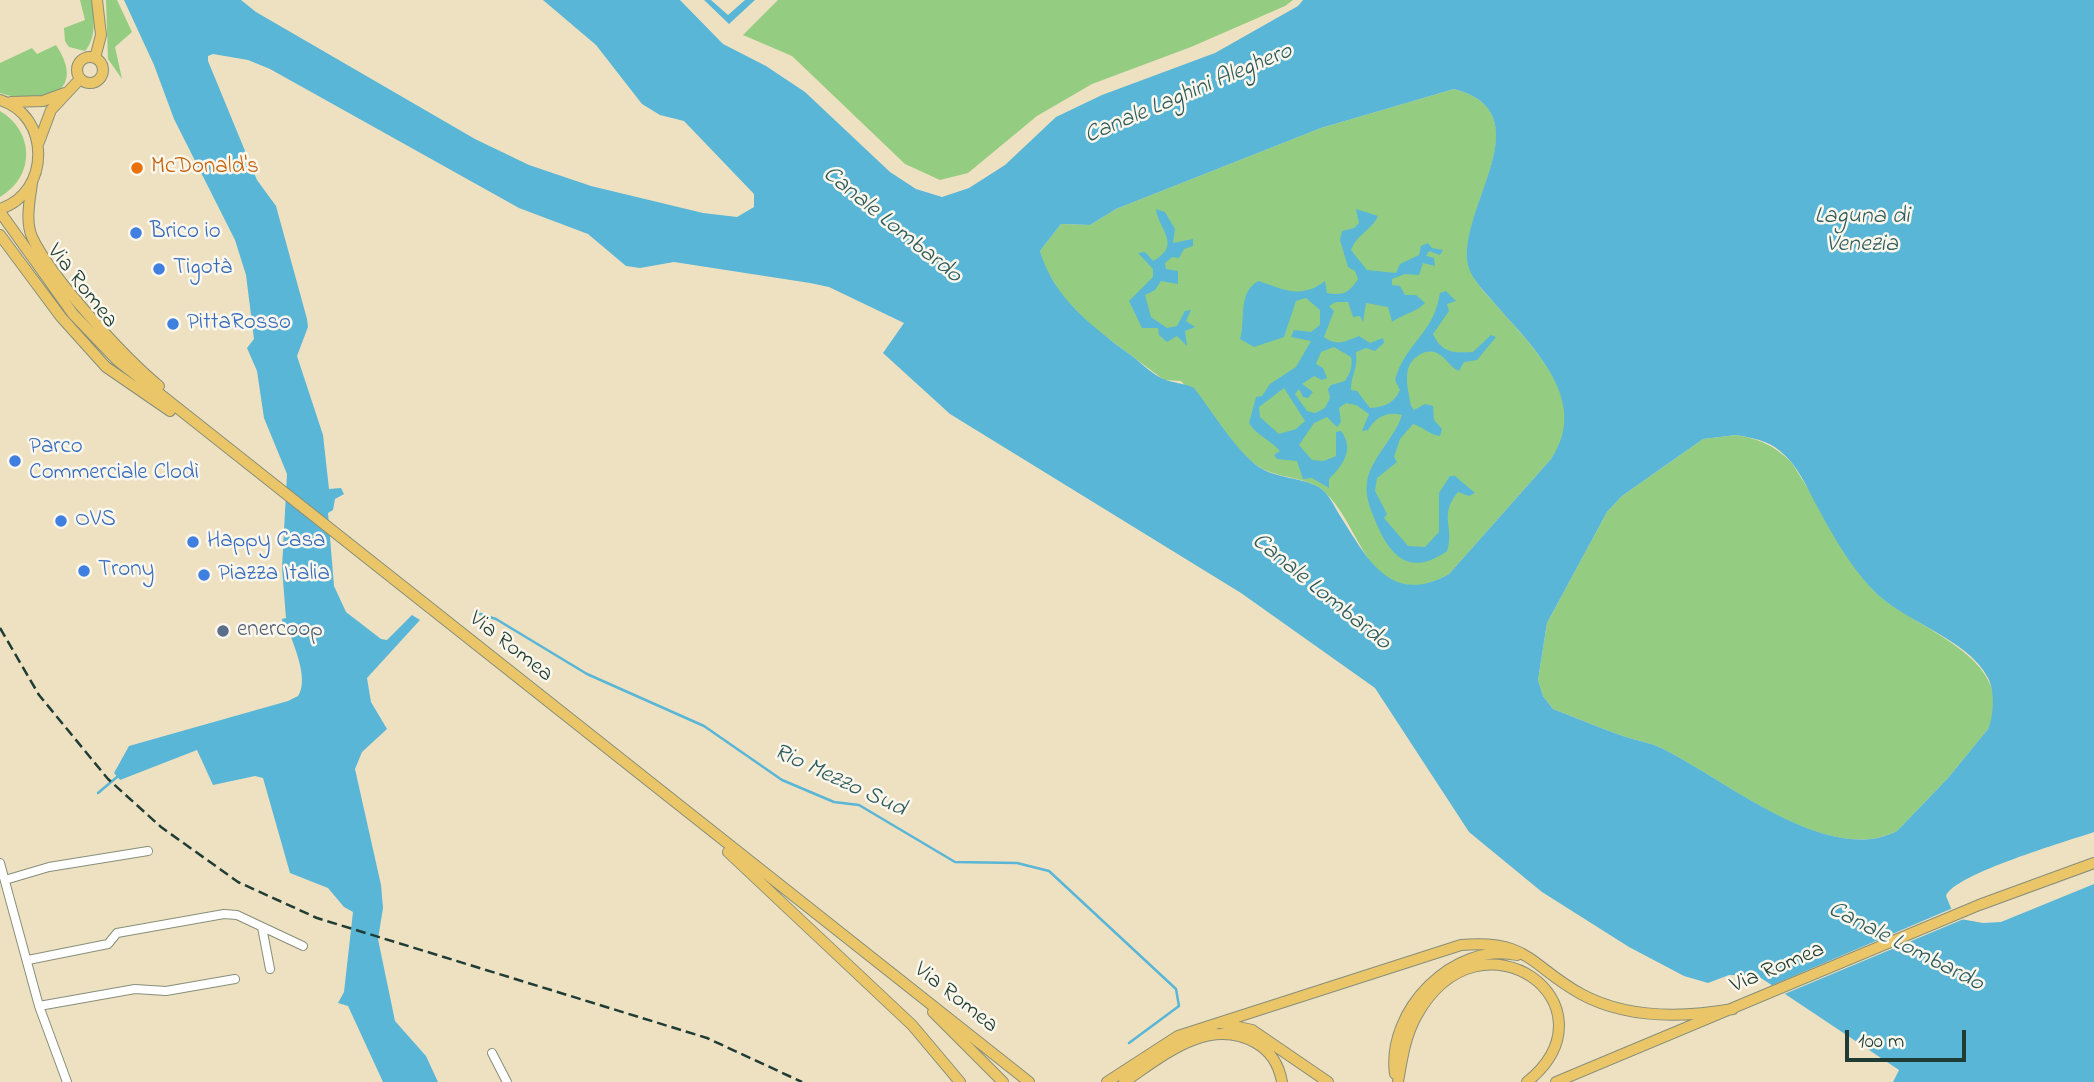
<!DOCTYPE html>
<meta charset="utf-8">
<style>
body{margin:0}
#map{position:relative;width:2094px;height:1082px;overflow:hidden;background:#eee1c1;font-family:"Indie Flower",sans-serif}
canvas{display:block}
.scale{position:absolute;left:1845px;top:1030px;width:121px;height:32px;box-sizing:border-box;border:4px solid #1f3d34;border-top:0;padding-left:9px;font-size:21px;line-height:24px;white-space:nowrap;color:#1f3d34;-webkit-text-stroke:5px #fbf7ec;paint-order:stroke}
</style>
<div id="map">
<canvas width="2094" height="1082"></canvas>
<div class="scale">100 m</div>
</div>
<script>
const c = document.querySelector('canvas').getContext('2d');
c.lineJoin = 'round';
function fill(path, color) { c.fillStyle = color; c.fill(path, 'evenodd'); }
function strokePath(path, color, width, dash) { c.strokeStyle = color; c.lineWidth = width; c.lineCap = dash ? 'butt' : 'round'; c.setLineDash(dash || []); c.stroke(path); }
function label(font, color, halo, rows, align = 'center') {
  c.font = font + ' "Indie Flower",sans-serif'; c.lineWidth = 5; c.setLineDash([]); c.textBaseline = 'middle'; c.strokeStyle = halo; c.fillStyle = color; for (const [text, x, y, turn = 0] of rows) {
    c.save(); c.translate(x, y); c.rotate((+turn || 0) * Math.PI / 180); c.textAlign = isNaN(turn) ? turn : align; if (halo) c.strokeText(text, 0, 0); c.fillText(text, 0, 0); c.restore();
  }
}
fill(new Path2D(`
 M80,0H91C94,16 97,38 85,51L69,47L65,41L64,28L85,20Z
 M106,0H117L132,32L115,47L122,79L108,59Z
 M778,0H1293L1285,6L1191,47L1092,84L1037,116L968,173L940,180L905,164L792,56L743,35Z
 M2094,0L2006,717L2000,674L1797,452L1765,429H1566L1562,443L1551,459L1449,574C1367,620 1363,521 1321,489C1305,477 1278,478 1261,468C1236,453 1201,404 1181,381L1164,380L1093,327L1065,300L1045,268L1040,251L1061,224L1090,225L1116,209L1321,128L1454,89C1547,113 1456,209 1469,265C1472,280 1486,294 1496,305C1521,334 1555,367 1565,405Z
 M56,45C89,95 40,106 0,93V63L32,48L37,54Z
 M0,111C34,131 36,176 0,197Z
 M1736,435C1760,439 1775,446 1792,463C1810,492 1828,521 1847,550C1855,562 1862,579 1873,590C1912,629 2021,657 1988,729L1948,778L1897,831C1826,868 1720,775 1659,747C1648,742 1635,740 1623,736C1600,728 1577,718 1553,709L1543,696L1538,680L1547,623L1607,512L1622,496L1703,439Z`), '#94cd81');
fill(new Path2D(`
 M124,0H241L256,12L475,139L529,165L591,186L703,213L737,217L754,207V194L684,121L660,115L642,104L596,45L543,0H680L723,44L766,66L805,92L890,172L916,189L942,197L969,188L1005,165L1056,117L1102,95L1215,53L1298,6L1303,0H2094V832C2068,841 1954,874 1946,896L1955,918L1983,923L2001,922L2094,884V1082H1893L1899,1070L1758,976L1729,975L1708,983L1684,976L1629,947L1542,892L1469,832L1375,688L1241,593L950,414L883,353L904,323L829,287L810,283L674,262L640,268L626,266L588,234L519,208L270,69L248,60L213,54L208,56V61L257,180L276,206L307,319L308,327L297,356L323,435L329,489L341,488L344,494L335,499L333,510L328,513L334,586L346,612L381,639L387,640L412,615L420,620L367,678L371,702L387,729L362,752L355,769L381,885L383,908L378,939L395,1021L426,1056L438,1082H383L348,1006L338,1003L344,992L353,912L344,907L328,888L290,873L263,778L255,776L213,785L197,750L120,780L114,773L129,746L288,701L298,696C310,678 292,642 286,623H282V619L286,618L282,568L287,474L264,418L257,371L247,348L254,339L246,275L235,240L174,119L154,65ZM1454,89C1546,113 1457,208 1468,265C1471,279 1486,293 1495,304C1533,347 1591,401 1551,459L1449,574C1390,607 1367,558 1339,514C1334,506 1329,494 1320,488C1303,477 1277,479 1259,467C1236,451 1212,411 1194,388C1184,383 1173,383 1163,379C1152,374 1141,363 1132,356C1093,327 1054,299 1040,251L1061,224L1090,225L1116,209L1321,128ZM1736,435C1752,438 1767,440 1780,451C1798,465 1807,488 1818,508C1833,536 1849,564 1871,588C1902,622 1968,638 1988,678C1995,691 1994,716 1988,729L1948,778L1897,831C1827,868 1720,775 1659,747C1648,742 1635,740 1623,736C1600,728 1577,718 1553,709L1543,696L1538,680L1547,623L1607,512L1622,496L1703,439Z
 M704,0H711L728,15L745,0H755L729,24Z
 M1156,209L1165,212L1175,229L1173,243L1193,239V246L1184,249L1179,258L1172,257L1165,263L1166,269L1178,271V284L1161,281L1155,290L1145,295L1151,317L1167,328L1177,326L1185,311L1191,310L1186,321L1195,327L1185,331L1187,346L1177,336L1167,342L1159,335L1158,328H1142L1129,301L1153,277V269L1138,253L1145,252L1153,261C1183,245 1158,229 1156,209Z
 M1356,209L1378,216C1372,230 1357,234 1351,250L1367,270L1396,273L1400,264L1419,255L1421,246L1428,243L1432,248L1443,250L1440,255L1429,251L1426,256L1434,258L1435,266L1423,263L1419,275L1405,274L1392,279V285L1400,286L1405,295H1416L1425,303C1417,312 1403,314 1392,322L1388,307L1366,303L1363,322L1360,316L1353,317L1348,302H1336L1329,306L1334,311L1324,337C1337,347 1346,341 1359,336L1370,343L1383,338L1384,343L1375,351L1366,348L1356,352C1358,370 1351,374 1351,390L1357,391L1370,408C1385,407 1394,403 1400,390L1395,380C1405,343 1434,334 1440,293L1446,291L1456,301L1447,304L1449,311L1433,334C1442,353 1453,353 1473,352L1491,335L1496,337L1477,360L1464,362L1459,371C1449,367 1447,358 1437,353C1431,351 1427,351 1421,354C1400,365 1408,387 1411,406L1414,410L1425,404L1433,406L1434,420L1442,429L1440,436C1430,435 1423,427 1413,424L1400,439L1394,457L1397,462L1377,478L1375,491L1387,514L1384,518L1408,546L1425,547L1439,532V493L1450,476H1455L1475,493L1469,496L1458,492C1438,516 1455,527 1447,551C1409,578 1389,555 1375,520C1369,506 1364,493 1368,477C1375,454 1395,437 1402,415C1387,411 1376,417 1368,430L1362,431L1369,414L1356,405L1346,403L1339,408L1341,422L1337,427L1327,417L1314,423L1299,445L1312,460L1324,461L1336,456V432L1341,431C1355,449 1343,465 1329,479V488L1312,478L1303,479L1297,461L1277,459L1274,455L1280,451C1271,440 1256,435 1249,423L1256,397L1262,396L1270,384L1296,367L1311,341L1291,337L1294,330L1311,332L1320,325V310L1306,298L1296,301L1284,337L1254,347L1240,339C1246,321 1237,291 1259,281C1284,290 1302,299 1325,281L1327,293C1343,296 1349,293 1358,279L1355,271L1348,267L1340,240L1342,231L1354,228L1359,223ZM1334,347L1351,357C1353,367 1350,373 1345,381L1331,385L1328,389L1330,398L1325,408L1315,413L1307,411L1295,394L1299,389L1303,397L1308,398L1313,392L1302,384L1314,376L1322,380L1327,378L1323,368L1316,364L1321,352ZM1284,388L1305,421L1296,429L1279,434L1260,417L1259,407Z`), '#59b6d7');
fill(new Path2D(`
 M1953,908L1957,915L1971,916L1782,995L1768,987Z`), '#eee1c1');
strokePath(new Path2D(`
 M474,612L496,619L587,674L704,726L782,780L834,802L859,805L955,862L1017,863L1049,871L1176,989L1179,1006L1129,1043
 M98,793L117,777`), '#59b6d7', 2.5);
const minor = new Path2D(`
 M0,863L39,1006L67,1082
 M5,880L49,867L148,851
 M262,927L270,969
 M28,960L108,944L117,933L224,914L237,915L303,946
 M39,1006L135,989L166,991L235,979
 M492,1053L507,1082`);
const major = new Path2D(`
 M77 70a13 13 0 1 1 26 0a13 13 0 1 1-26 0Z
 M95,58L101,35L97,0
 M0,100C51,115 51,193 0,209
 M11,102L43,101L65,93
 M39,142L51,110L80,79
 M32,183C30,199 25,221 32,237C51,278 124,357 159,386
 M0,212L73,314L117,360L1029,1082
 M0,235L61,317L106,367L170,411
 M728,852L912,1025L960,1082
 M933,1012L1003,1082
 M1221,1023L1252,1030L1328,1082
 M1395,1074C1386,1011 1454,941 1517,955
 M1107,1082L1178,1036L1461,945C1529,939 1530,966 1581,994C1627,1019 1682,1018 1733,1009
 M1124,1082C1163,1056 1208,1016 1256,1043C1272,1052 1279,1065 1282,1082
 M1398,1082C1402,1059 1405,1036 1417,1015C1481,901 1622,1005 1527,1082
 M1556,1082L1979,905L2094,863`);
strokePath(minor, '#868f7a', 10);
strokePath(major, '#868f7a', 12);
strokePath(minor, '#fff', 8);
strokePath(major, '#ebc669', 10);
strokePath(new Path2D(`
 M0,628L39,695L108,779L161,827L238,882L317,918L707,1038L802,1082`), '#1f3d34', 2.5, [10, 5]);
for (const [x, y, r, color] of [
 [137,168,7,"#e8710a"],
 [136,233,7,"#3f7fe0"],
 [159,269,7,"#3f7fe0"],
 [173,324,7,"#3f7fe0"],
 [15,461,7,"#3f7fe0"],
 [61,521,7,"#3f7fe0"],
 [193,542,7,"#3f7fe0"],
 [84,571,7,"#3f7fe0"],
 [204,575,7,"#3f7fe0"],
 [223,631,7,"#5c6f8a"]
]) { const dot = new Path2D(); dot.arc(x, y, r, 0, 2 * Math.PI); c.fillStyle = color; c.fill(dot); strokePath(dot, '#fbf7ec', 2.5); }
label('23px', '#c56008', '#fbf7ec', [
 ["McDonald's",151,168]
], 'left');
label('23px', '#366cbe', '#fbf7ec', [
 ["Brico io",150,233],
 ["Tigotà",173,269],
 ["PittaRosso",187,324],
 ["Parco",29,448],
 ["Commerciale Clodì",29,474],
 ["OVS",75,521],
 ["Happy Casa",207,542],
 ["Trony",98,571],
 ["Piazza Italia",218,575]
], 'left');
label('23px', '#1f3d34', '#fbf7ec', [
 ["Via Romea",81,287,52],
 ["Via Romea",510,648,38],
 ["Via Romea",1778,969,-23],
 ["Via Romea",955,999,38]
]);
label('23px', '#4e5e75', '#fbf7ec', [
 ["enercoop",237,631]
], 'left');
label('italic 24px', '#2e5b5d', '#fbf7ec', [
 ["Canale Laghini Aleghero",1189,95,-23],
 ["Laguna di",1862,218],
 ["Venezia",1862,246],
 ["Canale Lombardo",891,226,39],
 ["Canale Lombardo",1320,593,39],
 ["Rio Mezzo Sud",839,782,25],
 ["Canale Lombardo",1905,948,27]
]);
</script>
